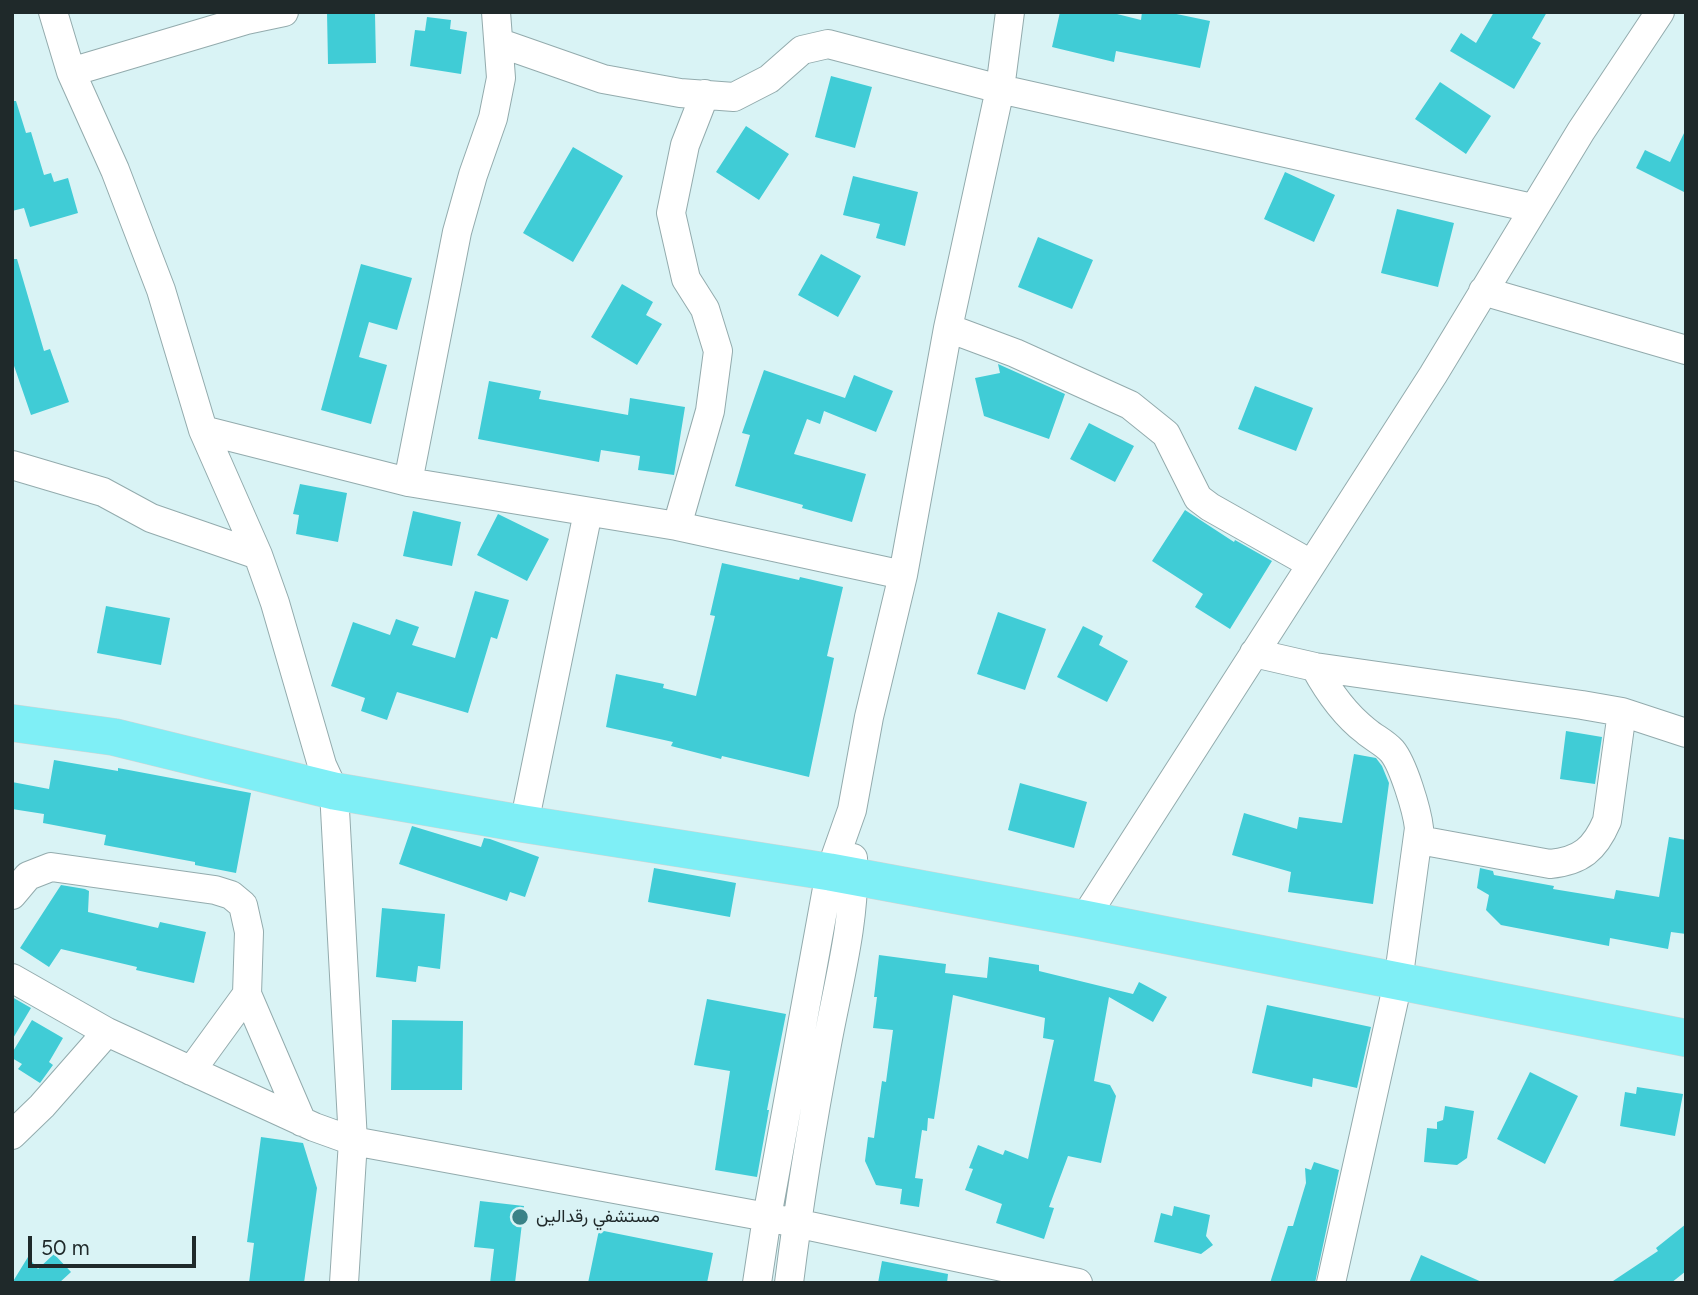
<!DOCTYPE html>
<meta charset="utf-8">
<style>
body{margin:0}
#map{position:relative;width:1698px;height:1295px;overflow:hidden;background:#d9f3f5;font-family:Figtree,sans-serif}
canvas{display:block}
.frame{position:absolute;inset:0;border:14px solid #1f292a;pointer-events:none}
.scale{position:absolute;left:28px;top:1236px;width:168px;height:32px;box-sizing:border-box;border:4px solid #1f292a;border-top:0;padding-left:9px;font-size:21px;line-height:24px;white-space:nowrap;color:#1f292a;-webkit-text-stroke:5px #d9f3f5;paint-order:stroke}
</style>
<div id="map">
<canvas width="1698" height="1295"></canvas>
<div class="frame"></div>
<div class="scale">50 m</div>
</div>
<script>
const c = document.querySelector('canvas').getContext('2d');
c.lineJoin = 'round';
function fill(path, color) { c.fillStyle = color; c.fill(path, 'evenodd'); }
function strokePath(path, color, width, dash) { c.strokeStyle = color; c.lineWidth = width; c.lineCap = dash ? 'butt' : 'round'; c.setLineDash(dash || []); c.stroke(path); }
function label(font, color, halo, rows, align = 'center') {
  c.font = font + ' Figtree,Vazirmatn,sans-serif'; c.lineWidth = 6; c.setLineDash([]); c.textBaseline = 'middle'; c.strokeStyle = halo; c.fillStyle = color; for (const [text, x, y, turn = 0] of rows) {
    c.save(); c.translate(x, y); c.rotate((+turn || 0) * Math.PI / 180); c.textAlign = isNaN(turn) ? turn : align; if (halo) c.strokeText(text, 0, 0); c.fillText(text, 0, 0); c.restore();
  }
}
fill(new Path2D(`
 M327,12L375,14L376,63L328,64Z
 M1060,12H1109L1141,20L1142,12H1167L1210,21L1200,68L1116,51L1114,62L1052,47Z
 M1494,12H1547L1532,38L1541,43L1514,89L1450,51L1461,33L1476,43Z
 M427,17L451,20L450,29L467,32L461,74L410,66L415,30L425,31Z
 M831,76L872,87L855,148L815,137Z
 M1440,82L1491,116L1466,154L1415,119Z
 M12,101H16L26,133L31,132L44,175L51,173L54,182L68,178L78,213L30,227L24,208L12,211Z
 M746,126L789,154L759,200L716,172Z
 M1686,129V193L1636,168L1645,150L1670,162Z
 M573,147L623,176L573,262L523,233Z
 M1285,172L1335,195L1314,242L1264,219Z
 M853,176L918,192L905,246L876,238L880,224L843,215Z
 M1397,209L1454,223L1438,287L1381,273Z
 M1038,237L1093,260L1072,309L1018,287Z
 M821,254L861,276L838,317L798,295Z
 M12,259H17L44,351L50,349L69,402L31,415L12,360Z
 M361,264L412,278L397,330L369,322L359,357L387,365L371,424L321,410Z
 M622,284L653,302L646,315L662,324L637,365L591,337Z
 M998,364L1065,394L1049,439L984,416L975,378L1000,373Z
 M764,370L845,398L854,375L893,391L876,432L824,411L820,424L807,419L794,454L866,474L852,522L802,508L803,505L735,486L750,435L742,433Z
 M489,381L541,391L539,399L628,415L630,398L685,407L674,475L638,470L640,456L601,450L599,462L478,439Z
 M1255,386L1313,408L1296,451L1238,429Z
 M1089,423L1134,446L1115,482L1070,459Z
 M300,484L347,493L338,542L296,534L299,515L293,514Z
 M1185,510L1234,542L1235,540L1272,561L1230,629L1195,607L1203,594L1152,561Z
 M413,511L461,522L452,566L403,556Z
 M498,514L549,539L527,581L477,555Z
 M722,563L799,580L800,577L843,587L827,656L834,658L809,777L722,756L721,759L671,746L673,742L606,727L616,674L664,684L663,688L696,696L715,616L710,615Z
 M475,591L509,600L497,639L491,637L468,713L397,692L387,720L361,711L365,698L331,686L353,622L390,635L396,619L419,627L412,645L455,658Z
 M106,606L170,618L161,665L97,653Z
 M998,612L1046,629L1025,690L977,674Z
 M1083,626L1103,636L1099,645L1128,661L1107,702L1057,677Z
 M1566,731L1602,737L1595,784L1560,779Z
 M1354,754L1376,758L1382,766L1389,783L1373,904L1288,892L1291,872L1232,855L1244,813L1297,829L1299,817L1342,823Z
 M54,760L118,771V768L251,793L236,873L195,865V862L104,845L106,835L43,823L44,814L12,809V782L49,789Z
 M1020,783L1087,802L1074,848L1008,830Z
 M412,826L481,847L484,838L490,839L539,857L525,897L510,892L507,901L399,864Z
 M1669,837L1686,840V934L1671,932L1668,949L1610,938L1609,946L1501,925L1486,910L1489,895L1477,888L1480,868L1493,871L1494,875L1554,886L1553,889L1614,899L1616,890L1659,897Z
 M654,868L736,883L730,917L648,902Z
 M61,885L85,889L89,891L88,912L158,928L160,922L206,932L194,983L136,970L137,967L61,949L49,967L20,948Z
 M382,908L445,914L440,969L418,966L416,982L376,977Z
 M879,955L946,964L945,973L987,978L989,957L1039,965V971L1133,994L1139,982L1167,997L1153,1022L1109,997L1094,1081L1110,1085L1116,1096L1101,1163L1068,1156L1049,1207L1054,1208L1044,1239L996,1223L1002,1204L965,1190L973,1169L969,1168L978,1145L1003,1155L1005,1150L1028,1159L1054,1040L1043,1038L1045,1018L953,995L934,1119L928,1118L927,1131L922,1130L915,1178L923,1179L919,1207L900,1204L902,1189L876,1185L865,1161L868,1137L874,1138L882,1081L886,1082L893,1030L873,1028L877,997H874Z
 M12,997L31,1008L12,1040Z
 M707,999L786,1014L767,1110H769L757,1177L715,1170L730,1071L694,1065Z
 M1267,1005L1371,1027L1357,1088L1313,1078L1312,1087L1252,1073Z
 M32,1020L63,1038L49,1062L53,1065L40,1083L18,1069L22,1064L12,1058V1053Z
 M392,1020L463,1021L462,1090H391Z
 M1530,1072L1578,1096L1545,1164L1497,1139Z
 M1637,1087L1683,1094L1675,1136L1620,1126L1625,1092L1636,1094Z
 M1445,1106L1474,1111L1467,1158L1457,1165L1424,1162L1427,1128L1437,1129V1122L1443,1120Z
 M261,1137L303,1143L317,1188L304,1283H249L254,1243L247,1242Z
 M1314,1162L1339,1170L1315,1283H1270L1288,1226H1293L1306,1183L1305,1168L1311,1170Z
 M480,1201L524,1206L515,1283H490L494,1249L474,1247Z
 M1174,1206L1210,1215L1206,1236L1213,1245L1201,1254L1154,1242L1161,1213L1172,1216Z
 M1686,1224V1271L1671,1283H1610L1658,1251L1656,1248Z
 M599,1230L713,1253L707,1283H588Z
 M54,1254L71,1272L59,1283H12L28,1257L38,1269Z
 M1421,1255L1484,1283H1409Z
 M882,1261L948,1274L947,1283H878Z`), '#40ccd6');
const minor = new Path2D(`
 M53,12L71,72L115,170L161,290L203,430L258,555L275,603L322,765L334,791L353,1141L344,1283
 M500,43L603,79L680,93L734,97L769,79L802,50L828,44L1000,89L1532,208
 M71,72L246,20L284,12
 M1483,291L1686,350
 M948,328L1015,353L1130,405L1166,434L1198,498L1210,507L1311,564
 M203,430L408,482L677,526L903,575
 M12,465L103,492L151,518L258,555
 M408,482L457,232L473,175L493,118L501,78L496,12
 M677,526L710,411L718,351L705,309L686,279L671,213L685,145L705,94
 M1254,653L1315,667L1582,705L1622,712L1686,733
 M1315,667C1328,691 1344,714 1366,731C1374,738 1385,743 1392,751C1403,764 1417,810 1419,828L1398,982L1331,1283
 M524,824L588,512
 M1419,840L1550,864C1581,861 1595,849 1607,821L1622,712
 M12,895L28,876L51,867L215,890L231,895L243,905L249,932L247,994L302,1122
 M1084,919L1433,375L1581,131L1660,12
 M12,978L107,1032L314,1127L353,1141L767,1217L1078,1283
 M191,1071L247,994
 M12,1135L42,1106L107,1032
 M757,1283L767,1217L830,872L852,810L869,717L903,575L948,328L1000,89L1010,12
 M789,1283C799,1203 812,1123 827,1044C838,984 856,920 853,858`);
const major = new Path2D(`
 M12,723L114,737L334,791L524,824L830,872L1084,919L1686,1038`);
strokePath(minor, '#93abad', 30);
strokePath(major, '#d2d4d4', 38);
strokePath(minor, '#fff', 28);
strokePath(major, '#7feff6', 37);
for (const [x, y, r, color] of [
 [520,1217,9,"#3a8287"]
]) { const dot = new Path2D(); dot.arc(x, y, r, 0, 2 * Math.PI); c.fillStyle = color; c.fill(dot); strokePath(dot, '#d9f3f5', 2.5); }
label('18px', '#1f292a', '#d9f3f5', [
 ["مستشفي رقدالين",536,1217]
], 'left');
</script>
